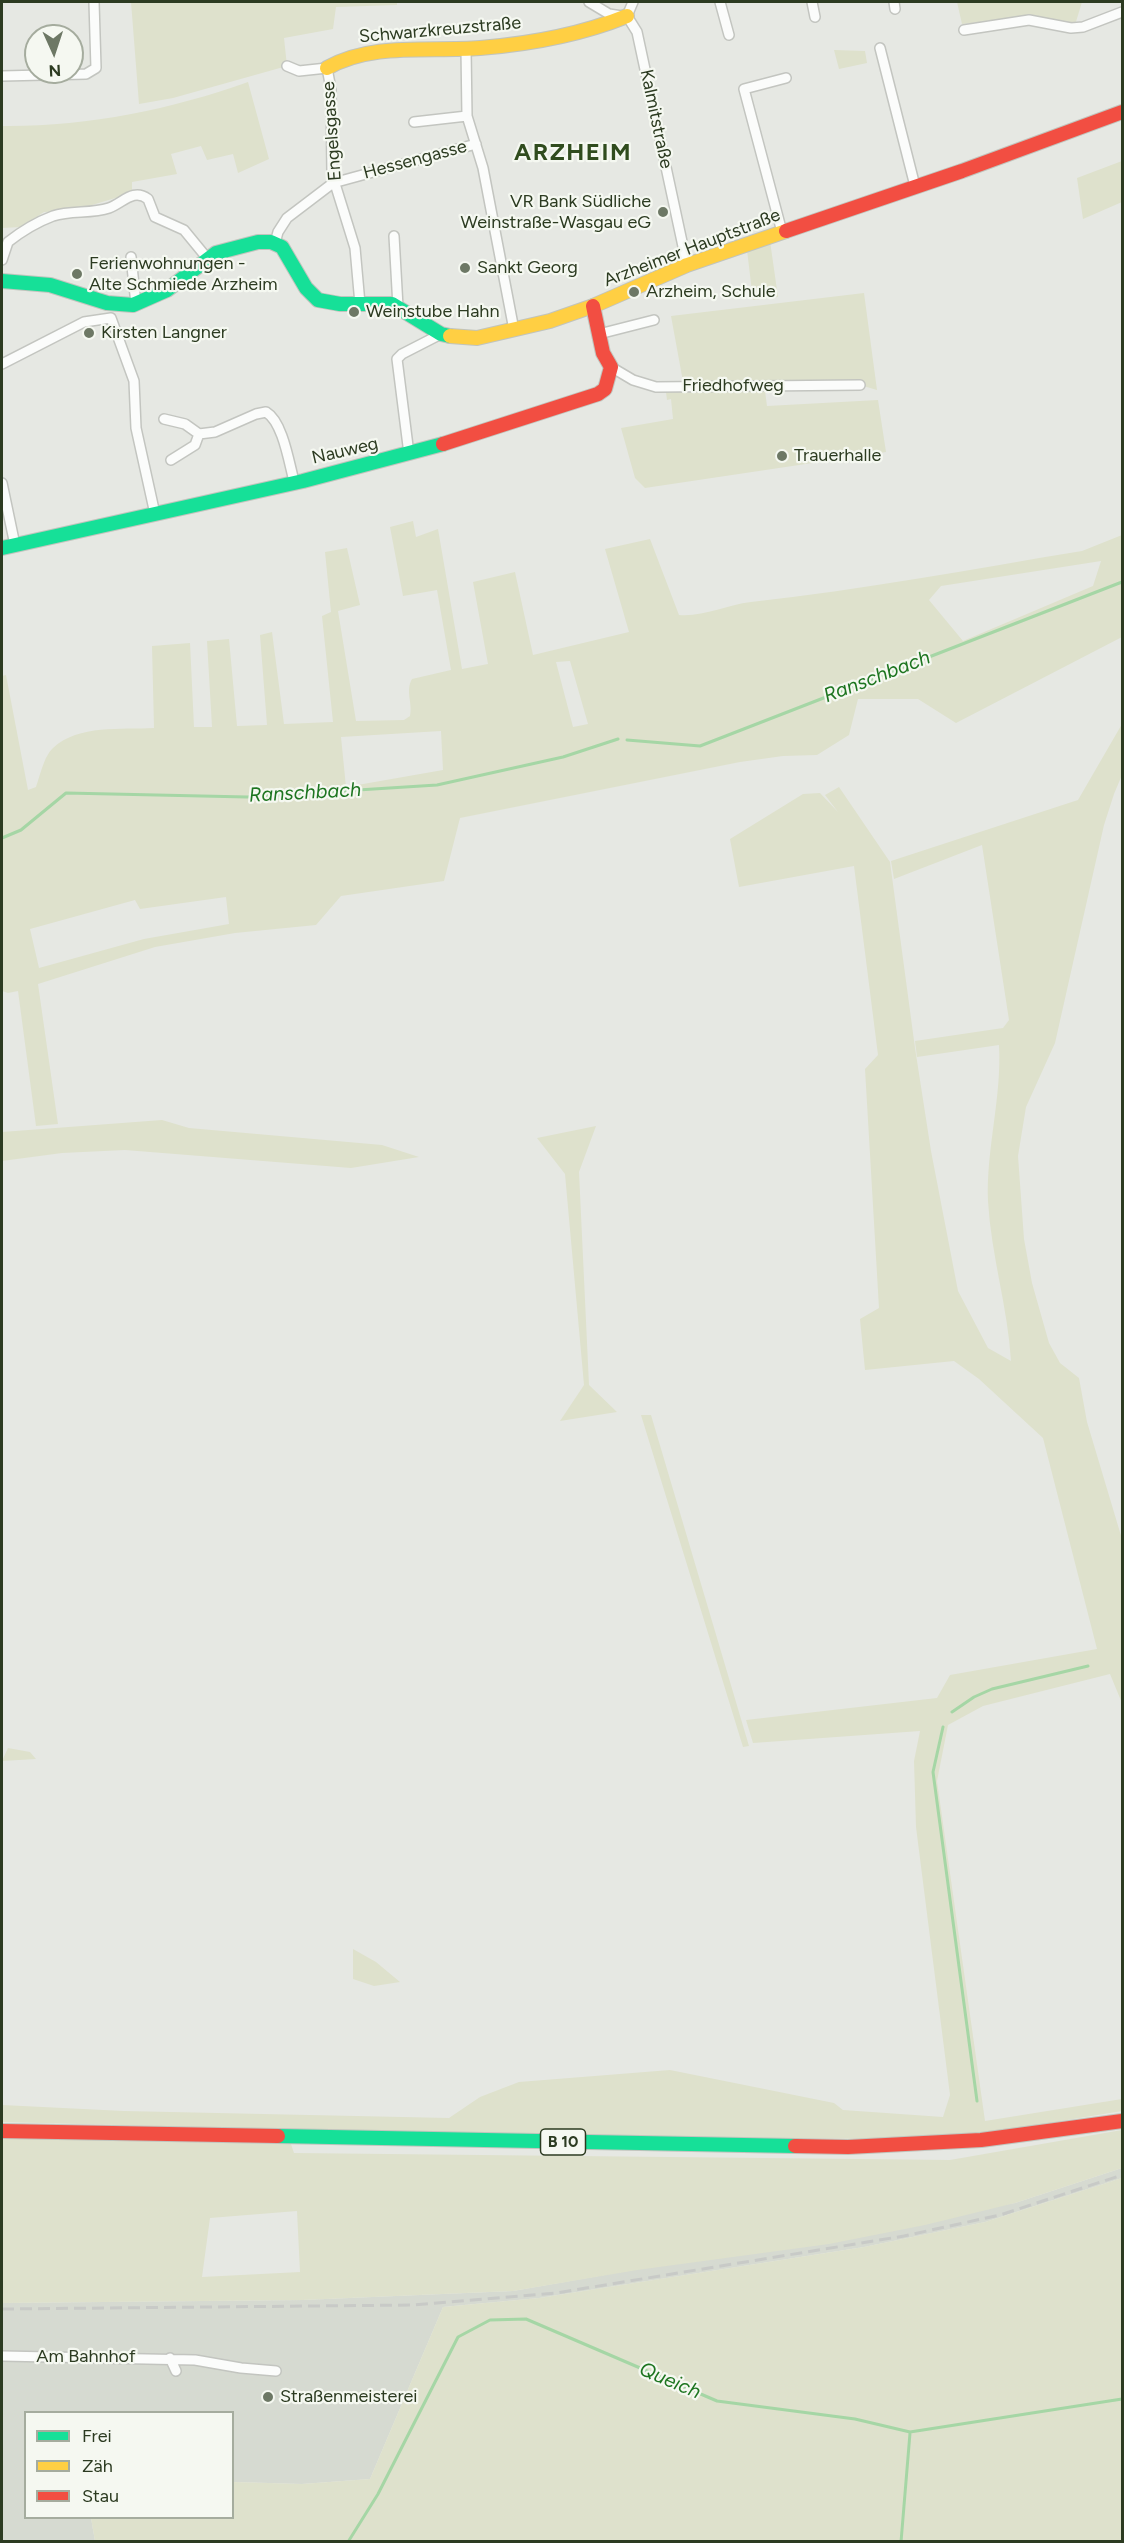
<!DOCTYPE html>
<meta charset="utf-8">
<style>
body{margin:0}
#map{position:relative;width:1124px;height:2543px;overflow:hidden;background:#e6e8e3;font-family:Figtree,sans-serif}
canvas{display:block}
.frame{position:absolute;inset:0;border:3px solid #2c3b21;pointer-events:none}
.legend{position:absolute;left:24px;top:2411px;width:210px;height:108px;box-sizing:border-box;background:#f5f8f1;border:2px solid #a5ac9e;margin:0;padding:8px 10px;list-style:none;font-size:18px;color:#2c3b21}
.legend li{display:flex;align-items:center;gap:12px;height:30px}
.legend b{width:30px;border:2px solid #a5ac9e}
.north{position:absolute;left:24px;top:24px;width:60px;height:60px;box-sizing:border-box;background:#f5f8f1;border:2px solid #a5ac9e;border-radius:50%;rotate:177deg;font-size:16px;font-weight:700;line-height:24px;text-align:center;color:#2c3b21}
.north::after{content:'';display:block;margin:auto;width:21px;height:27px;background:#6d7865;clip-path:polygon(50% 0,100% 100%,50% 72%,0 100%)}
</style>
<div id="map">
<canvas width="1124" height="2543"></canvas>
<div class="frame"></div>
<ul class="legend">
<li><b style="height:8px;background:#16e098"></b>Frei</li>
<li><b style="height:8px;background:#ffcf43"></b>Zäh</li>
<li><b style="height:8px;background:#f24e42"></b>Stau</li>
</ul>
<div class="north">N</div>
</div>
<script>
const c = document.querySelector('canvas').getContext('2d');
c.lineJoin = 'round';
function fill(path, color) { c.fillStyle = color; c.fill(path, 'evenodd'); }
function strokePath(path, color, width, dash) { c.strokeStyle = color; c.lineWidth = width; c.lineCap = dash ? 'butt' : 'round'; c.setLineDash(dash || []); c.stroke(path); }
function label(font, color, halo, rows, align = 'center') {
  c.font = font + ' Figtree,sans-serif'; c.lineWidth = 4.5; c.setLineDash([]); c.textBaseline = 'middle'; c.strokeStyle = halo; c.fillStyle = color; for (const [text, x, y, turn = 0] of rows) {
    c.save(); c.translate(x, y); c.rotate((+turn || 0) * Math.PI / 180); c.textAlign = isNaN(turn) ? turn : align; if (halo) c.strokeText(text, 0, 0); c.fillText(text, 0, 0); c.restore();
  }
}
fill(new Path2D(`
 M1122,2168V2178L985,2222L864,2247L539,2298L443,2307L370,2479L302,2484L233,2482L232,2412H26V2518H91L95,2541L2,2542V2303L302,2300L513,2291L1015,2203Z`), '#d6dad1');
fill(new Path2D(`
 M131,2H397V5L336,7L333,29L284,38L287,66L173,98L139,104Z
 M957,2H1082L1075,25L1027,17L962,24Z
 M834,50L865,51L867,63L839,69Z
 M248,82L269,159L238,173L233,154L207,160L201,146L171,154L177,174L132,182V193L72,211L44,212L21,227L2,228V126C84,127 170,110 248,82Z
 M1122,161V202L1083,219L1077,178Z
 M770,241L778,297L753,300L747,250Z
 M864,293L877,390L860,385L684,387L671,316Z
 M765,391L767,406L878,400L886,452L645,488L635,478L621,428L673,419L671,399L667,400L666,392Z
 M413,521L416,537L438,529L462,669L488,664L473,582L515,572L533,655L629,632L605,549L650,539L679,615C703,617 726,605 751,602C862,590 972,569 1082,551L1122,535V637L956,723L918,699H858L849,735L817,755L783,756L740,762L460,818L444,881L341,896L316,925L235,933L155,947L38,984L58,1124L36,1126L18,991L8,993L2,991V676L6,675L28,790L36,787C40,776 44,756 53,748C79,724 121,730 154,728L152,646L190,643L194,727H212L207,641L229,639L237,726L267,725L260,635L272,632L284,724L333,722L322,616L331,612L325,552L347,548L360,605L338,611L356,721L404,720L410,716C413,703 405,691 412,679L451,670L437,590L403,596L390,527ZM1101,561L1093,586L963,641L929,600L941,586ZM570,661L588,724L573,727L556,662ZM441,731L443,770L346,787L341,737ZM226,897L229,924L144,939L39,968L30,929L135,900L140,909Z
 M1122,724V775L1114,794L1104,825L1055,1043L1026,1107L1018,1156L1024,1239L1032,1283L1049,1343L1060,1363L1079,1378L1087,1422L1122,1539V1703L1110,1674L983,1706L948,1725L937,1781L985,2121L1122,2099V2111L988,2133L879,2139L546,2136L2,2122V2105L124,2111L449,2118L480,2097L519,2082L670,2070L834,2103L843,2110L943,2117L950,2095L916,1827L914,1761L920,1731L753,1743L746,1720L937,1698L950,1675L1097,1649L1043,1438L979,1379L954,1361L865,1370L860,1319L879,1308L865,1069L878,1055L854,866L739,887L730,839L803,794L820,793L838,812L825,795L839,787L890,862L915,1048L931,1151L958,1291L988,1348L1011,1361C1008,1308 991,1255 988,1201C986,1149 1002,1097 999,1045L917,1057L915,1041L1003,1028L1009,1020L982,845L894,879L891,861L1078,800Z
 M162,1120L189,1128L382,1145L419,1157L351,1168L125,1150L62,1153L2,1161V1132Z
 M596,1126L579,1172L589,1385L617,1412L560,1421L584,1385L565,1174L537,1138Z
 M641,1415H651L749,1746L743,1747Z
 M8,1748L30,1752L36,1759L2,1761Z
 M353,1949L376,1962L400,1982L374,1986L353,1979Z
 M1122,2130V2168L1015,2203L925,2225L829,2244L637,2270L513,2291L302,2300L2,2303V2138L291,2144L294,2153L950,2160ZM297,2211L300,2272L202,2277L210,2218Z
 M1122,2178V2541H95L91,2518H232L233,2482L302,2484L370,2479L443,2307L539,2298L864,2247L985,2222Z`), '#dee1cc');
strokePath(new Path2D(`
 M627,740L700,746L1122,582
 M2,838L21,830L66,793L247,797L437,785L563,757L618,739
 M952,1712L974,1697L992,1689L1088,1666
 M943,1727L933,1772L977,2101
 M348,2542L378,2494L458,2337L490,2320L526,2319L717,2401L855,2419L910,2432L1122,2399
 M901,2542L910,2433`), '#a5d6a5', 3);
const street = new Path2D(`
 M589,2L609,14L622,16
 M720,2L729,35
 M812,2L815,17
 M894,2L895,9
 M627,16L637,32L687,265
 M627,16L633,2
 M964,30L1029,20L1071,28L1083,27L1122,12
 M880,48L915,186
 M466,49L467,116L483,168L514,330
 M287,66L299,71L327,68L331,89L332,174L355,248L360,304
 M2,76L86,74L96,68L94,2
 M414,122L467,116
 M782,232L744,89L786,78
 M394,236L398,307
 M275,243L278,232L287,218L333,183L476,144
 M131,257L136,304
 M2,260L8,242C22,231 37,222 53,216C71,210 91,214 109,208C123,203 133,188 148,199L155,217L184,230L207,258
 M111,318L134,381L136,428L155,514
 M599,334L654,320
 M2,364L84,322L111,318
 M611,367L633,380L656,387L860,385
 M164,419L185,424L199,434
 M409,454L397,359L402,354L441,334
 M171,460L195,445L199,434L215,432L256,414L266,412C283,422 289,463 294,481
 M2,483L15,545
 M2,2356L195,2360L241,2368L276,2371
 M170,2358L176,2371`);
const fast = new Path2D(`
 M2,281L50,285L107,303L133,305L167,290L216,253L258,242H271L282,247L306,288L318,300L340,304H392L441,334L450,336
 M2,548L303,481L443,444
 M278,2136L795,2146`);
const slow = new Path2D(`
 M327,68C372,42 429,52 480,48C530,44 580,35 627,16
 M450,336L477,338L550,321L593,306L687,265L786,231`);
const jam = new Path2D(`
 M786,231L962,171L1122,112
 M443,444L598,394L605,389L611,367L603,353L593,306
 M2,2131L278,2136
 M795,2146L848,2147L981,2140L1122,2121`);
strokePath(street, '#c3c5c0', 12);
strokePath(fast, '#c1c4bd', 16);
strokePath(slow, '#c1c4bd', 16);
strokePath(jam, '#c1c4bd', 16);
strokePath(street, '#fbfcfb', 9);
strokePath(fast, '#16e098', 14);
strokePath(slow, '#ffcf43', 14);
strokePath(jam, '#f24e42', 14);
strokePath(new Path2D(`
 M2,2309L414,2305L556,2293L904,2236L1000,2215L1122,2175`), '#c8cac7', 3, [12, 6]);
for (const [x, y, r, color] of [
 [663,212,6,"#6d7865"],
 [465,268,6,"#6d7865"],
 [77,274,6,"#6d7865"],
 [634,292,6,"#6d7865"],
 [354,312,6,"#6d7865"],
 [89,333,6,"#6d7865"],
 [782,456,6,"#6d7865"],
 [268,2397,6,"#6d7865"]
]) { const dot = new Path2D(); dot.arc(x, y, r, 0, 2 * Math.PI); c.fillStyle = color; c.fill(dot); strokePath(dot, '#f5f8f1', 2); }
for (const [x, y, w] of [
 [563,2142,45]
]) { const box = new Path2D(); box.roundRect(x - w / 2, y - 13, w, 26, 4.5); c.fillStyle = '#f5f8f1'; c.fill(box); strokePath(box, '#2c3b21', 1.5); }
label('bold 16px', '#2c3b21', null, [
 ["B 10",563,2142]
]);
label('18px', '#2c3b21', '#f5f8f1', [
 ["Schwarzkreuzstraße",440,30,-5],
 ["Kalmitstraße",656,119,78],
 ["Engelsgasse",332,131,-94],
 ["Hessengasse",415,160,-15],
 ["Arzheimer Hauptstraße",692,248,-21],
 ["Friedhofweg",733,386],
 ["Nauweg",345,451,-13],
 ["Am Bahnhof",86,2357]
]);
label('18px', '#2c3b21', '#f5f8f1', [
 ["VR Bank Südliche",651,202,"right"],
 ["Weinstraße-Wasgau eG",651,223,"right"],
 ["Ferienwohnungen -",89,264],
 ["Alte Schmiede Arzheim",89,285],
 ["Sankt Georg",477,268],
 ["Arzheim, Schule",646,292],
 ["Weinstube Hahn",366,312],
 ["Kirsten Langner",101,333],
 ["Trauerhalle",794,456],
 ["Straßenmeisterei",280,2397]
], 'left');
label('italic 20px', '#1d7520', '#f5f8f1', [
 ["Ranschbach",877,677,-21],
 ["Ranschbach",305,793,-3],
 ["Queich",670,2381,23]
]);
c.letterSpacing = '1.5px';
label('bold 24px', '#304c1e', '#f5f8f1', [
 ["ARZHEIM",573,153]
]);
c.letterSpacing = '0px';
</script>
